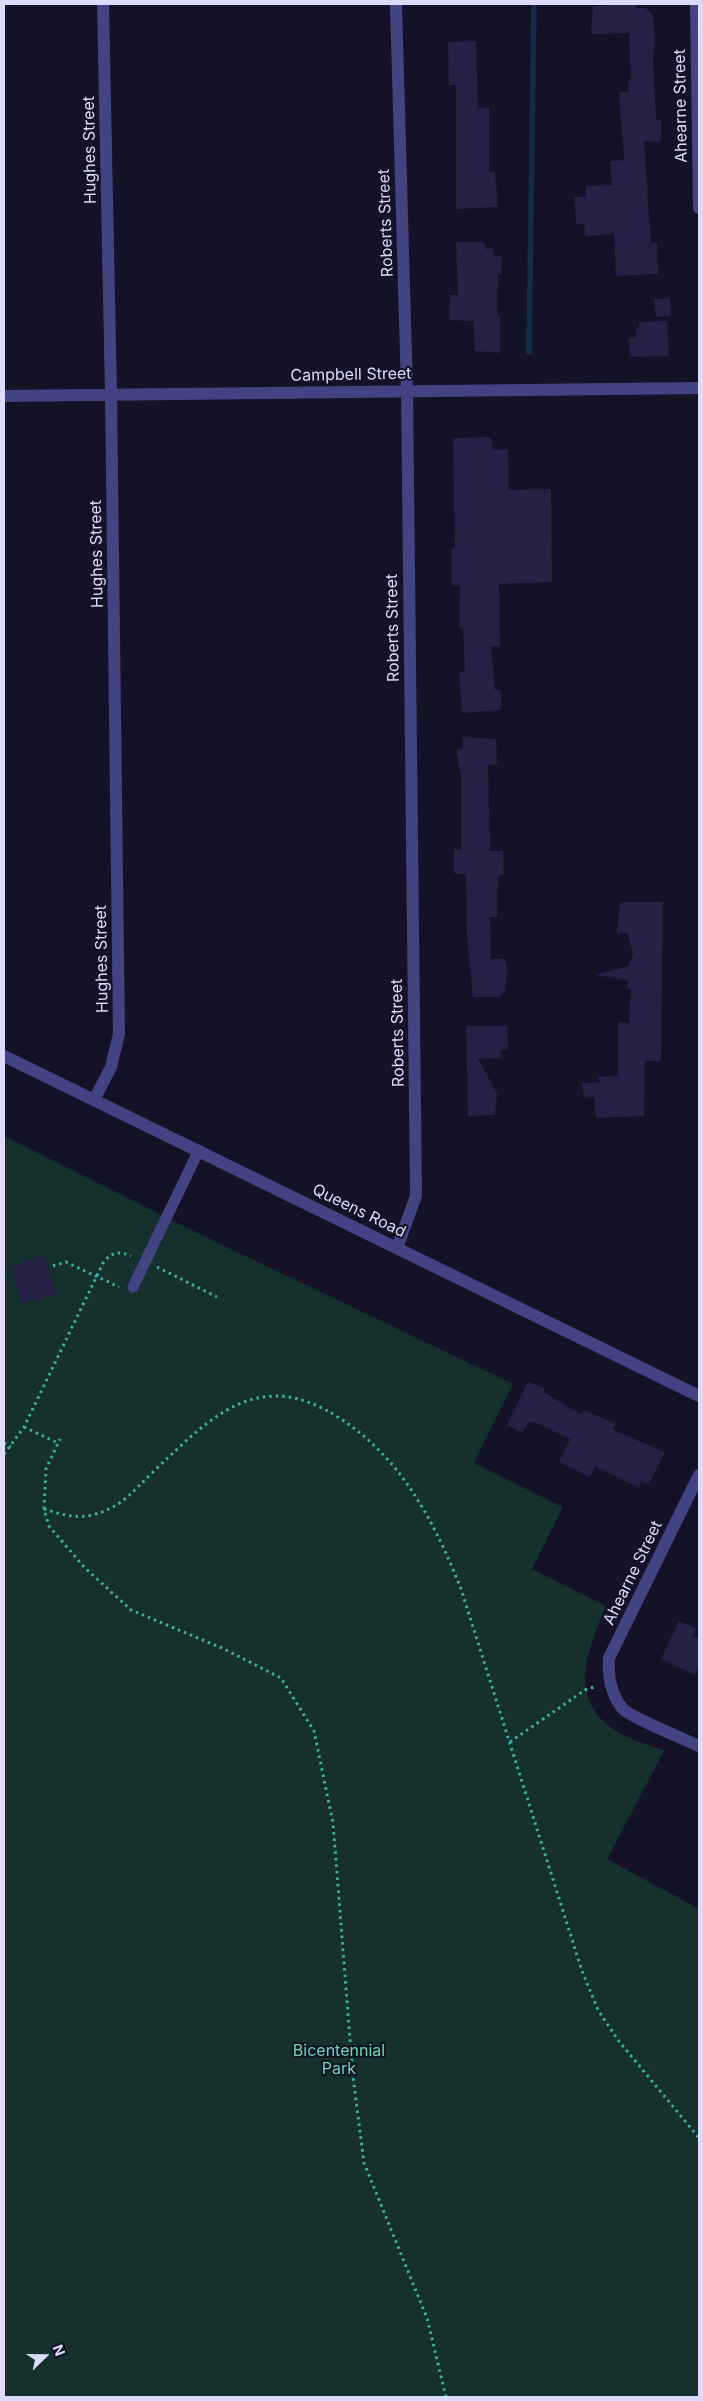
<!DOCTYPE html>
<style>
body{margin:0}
#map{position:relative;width:703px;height:2401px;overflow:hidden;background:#141227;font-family:Inter,sans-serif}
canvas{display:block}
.frame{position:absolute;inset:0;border:5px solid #dcdbfc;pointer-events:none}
.north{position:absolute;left:20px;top:2331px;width:50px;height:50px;-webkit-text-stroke:4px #141227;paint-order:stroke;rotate:68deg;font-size:14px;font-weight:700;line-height:20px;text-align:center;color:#dcdbfc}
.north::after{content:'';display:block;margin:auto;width:18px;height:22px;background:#dcdbfc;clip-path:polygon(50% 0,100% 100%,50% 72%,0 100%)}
</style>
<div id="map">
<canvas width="703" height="2401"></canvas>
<div class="frame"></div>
<div class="north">N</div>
</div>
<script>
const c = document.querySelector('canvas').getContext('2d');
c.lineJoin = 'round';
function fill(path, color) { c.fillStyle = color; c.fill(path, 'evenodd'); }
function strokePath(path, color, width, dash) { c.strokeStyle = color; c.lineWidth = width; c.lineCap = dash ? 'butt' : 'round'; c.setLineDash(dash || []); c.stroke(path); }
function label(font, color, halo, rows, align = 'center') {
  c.font = font + ' Inter,sans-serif'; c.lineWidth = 4; c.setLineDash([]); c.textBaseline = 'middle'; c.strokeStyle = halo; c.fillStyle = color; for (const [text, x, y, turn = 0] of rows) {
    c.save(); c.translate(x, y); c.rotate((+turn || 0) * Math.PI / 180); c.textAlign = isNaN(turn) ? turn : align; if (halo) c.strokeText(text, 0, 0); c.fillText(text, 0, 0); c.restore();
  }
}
fill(new Path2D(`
 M4,1136L185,1227L513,1384L474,1463L563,1507L532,1569L606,1606C587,1652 565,1702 621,1734C634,1741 650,1745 664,1751L607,1859L699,1909V2397H4Z`), '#15302d');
strokePath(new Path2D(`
 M529,352L534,4`), '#132c4a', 5.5);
fill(new Path2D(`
 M636,4L637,8H646L653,16L655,42L653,59L656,120H661V142L644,141L651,243H657L658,274L616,276L614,234L585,236L584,224H576L574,197H586V186L612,185L610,161L624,160L619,92H629L628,80L631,79L629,33L591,34L593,6Z
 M476,41L478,108H489V172H495L498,207L456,209V85H449L448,42Z
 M456,242H484L486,249L493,248L494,256H502L501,274H498L497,315H500V353L475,351L473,321L449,320L450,295H458Z
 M670,298L671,316L656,317L654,299Z
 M667,321L669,356L630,357L629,338H636V329L639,328V322Z
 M491,437L493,450L508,449L509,490L551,489L552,582L499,584L500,646H491L495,690H501V710L462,713L459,672H465L463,628L459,627L460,586H452L451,569L452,548H455L453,438Z
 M462,737L496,739L497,764L488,765L490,851H503L504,874L498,876L497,917H490L491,959H505L508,974L506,975L505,991L500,997H473L467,938L466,875L454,873V849L461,850V775L456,750L463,749Z
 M620,902H663L661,1061H645L644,1116L596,1118L594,1098L584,1097L582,1083L600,1082L598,1077L618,1076V1022L629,1023L631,990L627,988L628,980L595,975L629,966L633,953L627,933L617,934Z
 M466,1026H507L508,1049L501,1051V1058L478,1059L497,1093L495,1115L468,1116Z
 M44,1255L56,1295L21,1303L11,1266Z
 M528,1382L545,1388L544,1392L582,1415L584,1410L616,1424L613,1430L665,1452L649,1484L641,1481L639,1488L595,1466L590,1477L559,1462L570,1439L536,1423L529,1422L522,1433L507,1425Z
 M679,1621L696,1628L693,1636L699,1639V1665L695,1675L661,1659Z`), '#252046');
strokePath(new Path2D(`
 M53,1266L66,1262L119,1287
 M157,1267L217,1297
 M24,1427L58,1443
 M4,1443L11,1447
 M4,1454L24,1427L104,1261C113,1252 119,1251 131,1256
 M44,1509L46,1469L60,1439
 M510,1742L585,1690L597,1686
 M446,2397L427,2318L364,2163L353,2077L333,1823L314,1731L281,1678L222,1648L131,1610L84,1567L49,1526L44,1509C60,1514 75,1519 92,1515C121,1508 132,1492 153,1472C212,1416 259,1365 341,1419C402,1459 435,1523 461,1589L582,1971L598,2010L618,2040L699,2138`), '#3ab1a1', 3, [2.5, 4]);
strokePath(new Path2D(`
 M133,1287L199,1150`), '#414382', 11);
strokePath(new Path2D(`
 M396,4L407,391L416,1196L397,1248
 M696,4L699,208
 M4,396L699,388
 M4,1056L699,1396
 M94,1100L111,1067L119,1034L111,394L103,4
 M699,1475L609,1658C608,1675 611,1695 623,1709C630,1717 686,1740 699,1746`), '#414382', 12);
label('16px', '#dcdbfc', '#141227', [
 ["Ahearne Street",681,106,-91],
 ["Hughes Street",90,150,-91],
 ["Roberts Street",386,223,-92],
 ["Campbell Street",351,375,-1],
 ["Hughes Street",97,554,-91],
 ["Roberts Street",393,628,-91],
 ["Hughes Street",102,959,-91],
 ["Roberts Street",398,1033,-91],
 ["Queens Road",359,1211,26],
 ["Ahearne Street",633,1573,-64]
]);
label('16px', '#6cd7b4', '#141227', [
 ["Bicentennial",339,2051],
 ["Park",339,2069]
]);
</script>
